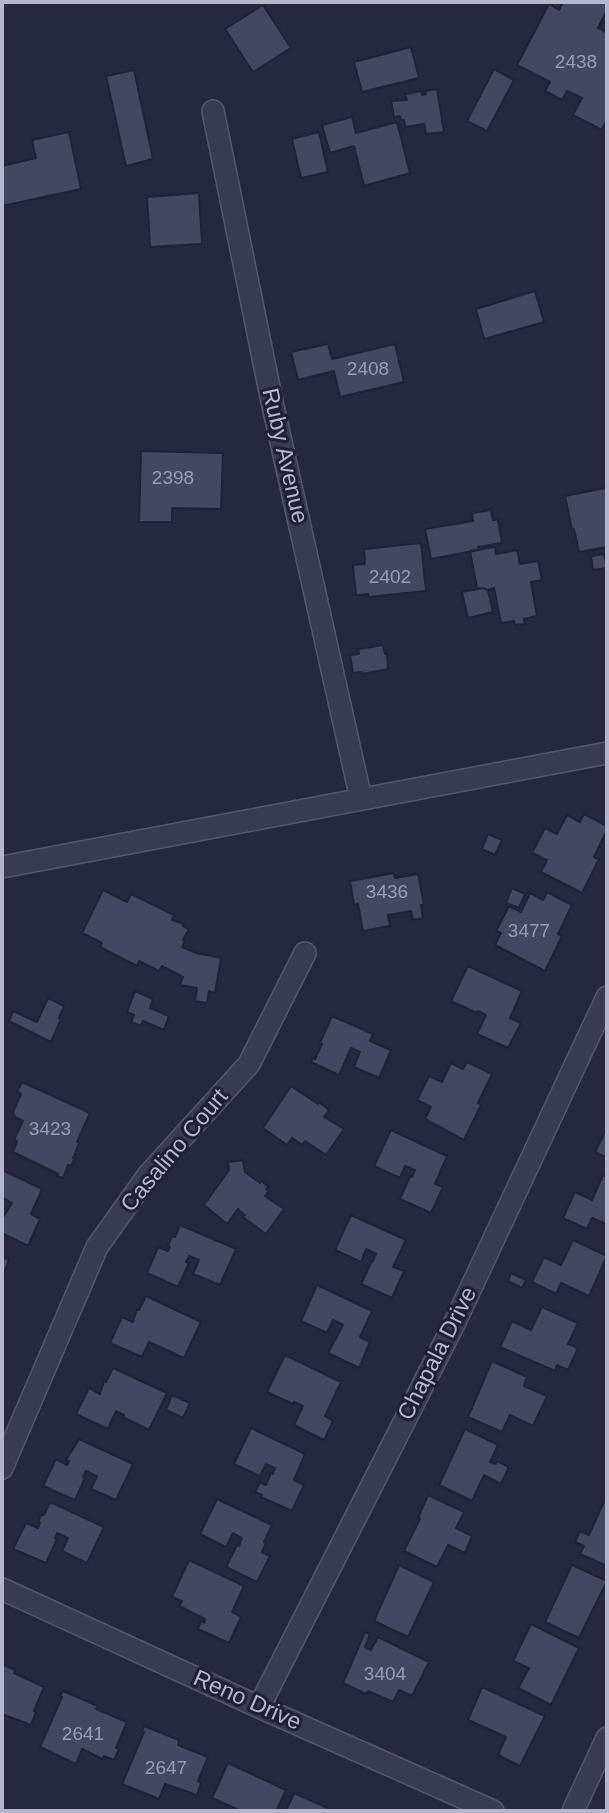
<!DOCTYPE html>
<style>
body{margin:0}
#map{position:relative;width:609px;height:1813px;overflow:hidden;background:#242940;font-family:Helvetica,sans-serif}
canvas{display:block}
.frame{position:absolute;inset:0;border:4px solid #b4b7cb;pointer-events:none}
</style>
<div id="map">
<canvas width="609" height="1813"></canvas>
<div class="frame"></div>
</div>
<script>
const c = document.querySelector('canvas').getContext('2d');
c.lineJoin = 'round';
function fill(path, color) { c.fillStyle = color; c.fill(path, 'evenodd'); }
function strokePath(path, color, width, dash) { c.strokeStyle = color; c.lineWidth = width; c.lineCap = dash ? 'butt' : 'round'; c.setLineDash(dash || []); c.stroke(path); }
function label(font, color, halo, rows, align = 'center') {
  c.font = font + ' Helvetica,sans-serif'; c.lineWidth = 6; c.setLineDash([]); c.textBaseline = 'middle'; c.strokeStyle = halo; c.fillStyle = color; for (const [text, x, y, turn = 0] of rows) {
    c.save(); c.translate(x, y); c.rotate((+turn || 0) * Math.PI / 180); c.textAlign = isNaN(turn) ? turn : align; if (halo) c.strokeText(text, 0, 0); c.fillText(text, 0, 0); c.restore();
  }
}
const building = new Path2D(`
 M563,2L607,3V10L598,28L607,33V119L602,130L573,115L582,98L567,91L562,100L545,91L550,82L517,65L549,4L559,10Z
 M263,5L291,48L253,72L225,29Z
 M411,47L419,78L362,92L354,62Z
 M494,69L514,80L487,131L467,121Z
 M134,70L153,159L126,166L106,76Z
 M437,89L444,132L426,134L424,124L405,127L404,120H401L400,116L394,117L391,101L407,100L405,94L421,91L422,95L426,94L425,91Z
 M352,117L356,133L397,122L410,173L364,186L354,146L330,153L322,125Z
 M69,132L81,189L2,206V166L36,158L32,140Z
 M319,132L328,172L301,178L292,139Z
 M199,193L202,244L150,247L147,197Z
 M535,291L544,322L484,339L476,309Z
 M328,344L332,359L395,344L404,382L340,397L334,371L298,380L291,352Z
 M141,451L223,453L221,509L172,508V522H139Z
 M605,488L606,491H607V547L579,552L574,529L572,530L565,496Z
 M491,510L493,520L498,519L502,543L478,547L479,550L431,559L425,529L473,521L472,513Z
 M421,543L426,591L368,597V594L356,595L353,565L364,564L365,563L364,549Z
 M495,547L496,554L517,550L520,564L538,561L542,580L531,582L537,616L524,619L525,624L515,625L514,621L501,623L494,588L488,590L483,588H477L470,551Z
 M604,554L607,568L593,570L591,556Z
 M483,588L488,590L493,612L468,618L462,592Z
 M383,645L385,654L387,653L388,669L362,674V672L353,673L350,655L359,654L358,649Z
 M584,814L607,826V830L594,857L599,859L582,893L541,872L547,860L532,853L545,828L557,834L567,815L580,822Z
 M488,834L502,840L495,855L482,849Z
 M394,873L395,878L418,874L424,905H421L423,918L413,920L411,911L388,915L390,926L363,931L358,904L354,905L350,881Z
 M512,888L525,894L519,908L506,903Z
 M103,890L127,902L131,894L174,915L172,920L184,924L183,926L189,929L183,940L185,941L182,947L196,953L221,958L215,993L209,991L207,1003L195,1001L197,988L180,985L183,977L162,966L159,971L139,961L137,966L100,947L102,943L82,933Z
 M547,892L572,905L558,934L562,936L545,971L495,945L501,933L496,931L509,906L521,912L530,893L543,900Z
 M468,966L522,991L510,1018L521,1023L508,1048L477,1034L486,1015L478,1011L477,1013L451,1001Z
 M135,991L153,999L150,1008L169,1016L164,1030L143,1021L141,1026L131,1022L134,1015L127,1012Z
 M48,998L64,1006L59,1018L61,1019L51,1042L9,1021L13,1011L37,1022Z
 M332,1016L373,1034L370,1041L391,1050L379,1078L354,1067L360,1052L351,1048L339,1075L311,1062L313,1058L315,1059L322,1044L320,1043Z
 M467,1062L492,1074L478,1103L481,1105L464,1140L425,1119L431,1107L417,1100L429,1076L442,1082L451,1063L463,1069Z
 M22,1082L90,1113L77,1142L79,1143L73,1158H75L71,1166L68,1165L63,1178L57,1176L58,1174L13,1152L17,1141L14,1140L23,1121L15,1117L13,1112L21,1094L17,1092Z
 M291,1086L318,1104L319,1102L329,1110L324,1117L344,1129L326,1155L305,1141L302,1145L292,1138L287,1145L263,1128Z
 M607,1128V1158L595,1152Z
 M391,1130L447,1156L435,1184L443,1187L431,1213L400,1199L410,1176L412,1177L415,1170L405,1166L400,1178L374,1166Z
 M243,1160L245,1172L260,1183L261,1181L268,1186L266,1189L269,1191L265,1196L284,1209L266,1234L243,1217L245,1215L238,1209L227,1224L204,1205L229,1170L228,1162Z
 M2,1170L42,1189L31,1214L40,1219L28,1246L2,1233V1219L12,1203L3,1198L2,1200Z
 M603,1175L607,1177V1224L592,1218L587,1229L563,1218L575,1192L592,1200Z
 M351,1215L406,1240L393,1267L404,1271L392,1298L361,1284L372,1261H373L376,1254L366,1249L361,1262L335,1250Z
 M180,1225L236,1249L220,1285L193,1274L199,1260L189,1256L186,1262L189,1263L178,1287L147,1273L158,1247L168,1251L170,1247L168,1246L172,1236L175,1237Z
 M573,1240L607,1256L589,1296L561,1283L556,1294L532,1282L544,1257L561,1265Z
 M2,1257L9,1260L2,1278Z
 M511,1273L526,1280L522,1288L508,1281Z
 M317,1285L372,1311L360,1337L370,1342L359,1368L328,1353L343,1325L333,1320L327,1333L301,1321Z
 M146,1296L201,1322L184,1358L149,1342L142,1357L110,1343L122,1317L133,1322L137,1309L139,1310Z
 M542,1307L578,1323L568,1344L578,1348L568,1370L557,1365L555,1371L500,1347L512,1321L531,1330Z
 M285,1355L341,1382L325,1416L333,1421L324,1440L294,1425L303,1406L294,1402L293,1404L267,1392Z
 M492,1361L527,1377L524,1386L547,1396L533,1426L510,1415L502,1432L468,1417Z
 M113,1368L167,1393L149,1430L123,1417L124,1415L116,1411L108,1429L76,1414L89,1388L100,1394L104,1381L106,1382Z
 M172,1395L190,1403L183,1418L166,1410Z
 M251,1428L305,1454L294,1480L304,1485L292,1511L261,1497L262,1495L255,1492L260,1482L266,1485L271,1473L273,1474L275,1468L266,1464L260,1476L234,1464Z
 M465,1429L498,1445L490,1462L496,1464L497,1461L509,1467L501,1484L484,1475L472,1501L439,1485Z
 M79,1439L133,1464L116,1500L91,1489L97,1476L86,1471L83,1477L85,1478L75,1500L43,1486L56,1459L67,1465L69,1461L66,1460Z
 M428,1495L464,1512L456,1528L472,1536L465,1553L448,1545L437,1567L404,1551L420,1519L418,1518Z
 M606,1497L607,1498V1566L580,1554L584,1546L575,1542L580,1531L589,1535Z
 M217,1499L272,1525L264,1542L266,1543L262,1552L270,1556L257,1582L226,1567L237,1545L239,1546L242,1538L233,1533L226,1547L200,1534Z
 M50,1502L104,1527L87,1563L62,1551L68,1538L57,1533L55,1538L57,1539L46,1563L13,1549L26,1523L38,1528L40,1523L38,1522L42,1514L44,1515Z
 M189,1560L244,1586L232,1612L241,1617L229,1643L198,1629L201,1621L204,1623L205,1619L179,1606L182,1601L172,1597Z
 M399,1565L434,1582L408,1637L374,1621Z
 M572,1565L607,1581L579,1638L545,1622Z
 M531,1624L579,1648L551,1705L518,1688L529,1668L513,1661Z
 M365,1632L370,1634L365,1647L371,1650L378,1637L429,1662L412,1696L399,1690L393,1702L368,1691L366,1694L343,1683Z
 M2,1664L15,1670L14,1673L44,1687L34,1711L36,1712L31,1725L2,1714Z
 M482,1687L545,1716L520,1766L498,1755L506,1737L468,1720Z
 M63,1691L98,1706L96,1709L127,1722L116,1748L119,1749L114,1760L104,1756L103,1759L82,1749L76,1764L40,1747L62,1697L60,1696Z
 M144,1726L179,1740L178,1745L208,1757L198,1781L201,1783L197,1795L165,1784L159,1799L122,1784L144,1732L142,1731Z
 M228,1763L286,1790L276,1811H241L212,1798Z
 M294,1793L330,1809L329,1811H286Z`);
fill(building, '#424862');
strokePath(building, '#1f2337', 2);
const minor = new Path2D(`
 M213,111L271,397L361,799
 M2,867L607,753
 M2,1468L97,1247L149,1174L249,1064L305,953
 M2,1589L259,1707L493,1811
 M259,1707L455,1322L607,997
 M573,1811L607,1738`);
strokePath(minor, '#53576b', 24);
strokePath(minor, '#383c50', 21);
label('19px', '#989bb1', null, [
 ["2438",576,63],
 ["2408",368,370],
 ["2398",173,479],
 ["2402",390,578],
 ["3436",387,893],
 ["3477",529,932],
 ["3423",50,1130],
 ["3404",385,1675],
 ["2641",83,1735],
 ["2647",166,1769]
]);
label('23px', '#b4b7cb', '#1d2135', [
 ["Ruby Avenue",284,456,77],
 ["Casalino Court",175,1151,-50],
 ["Chapala Drive",438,1354,-63],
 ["Reno Drive",247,1701,24]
]);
</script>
